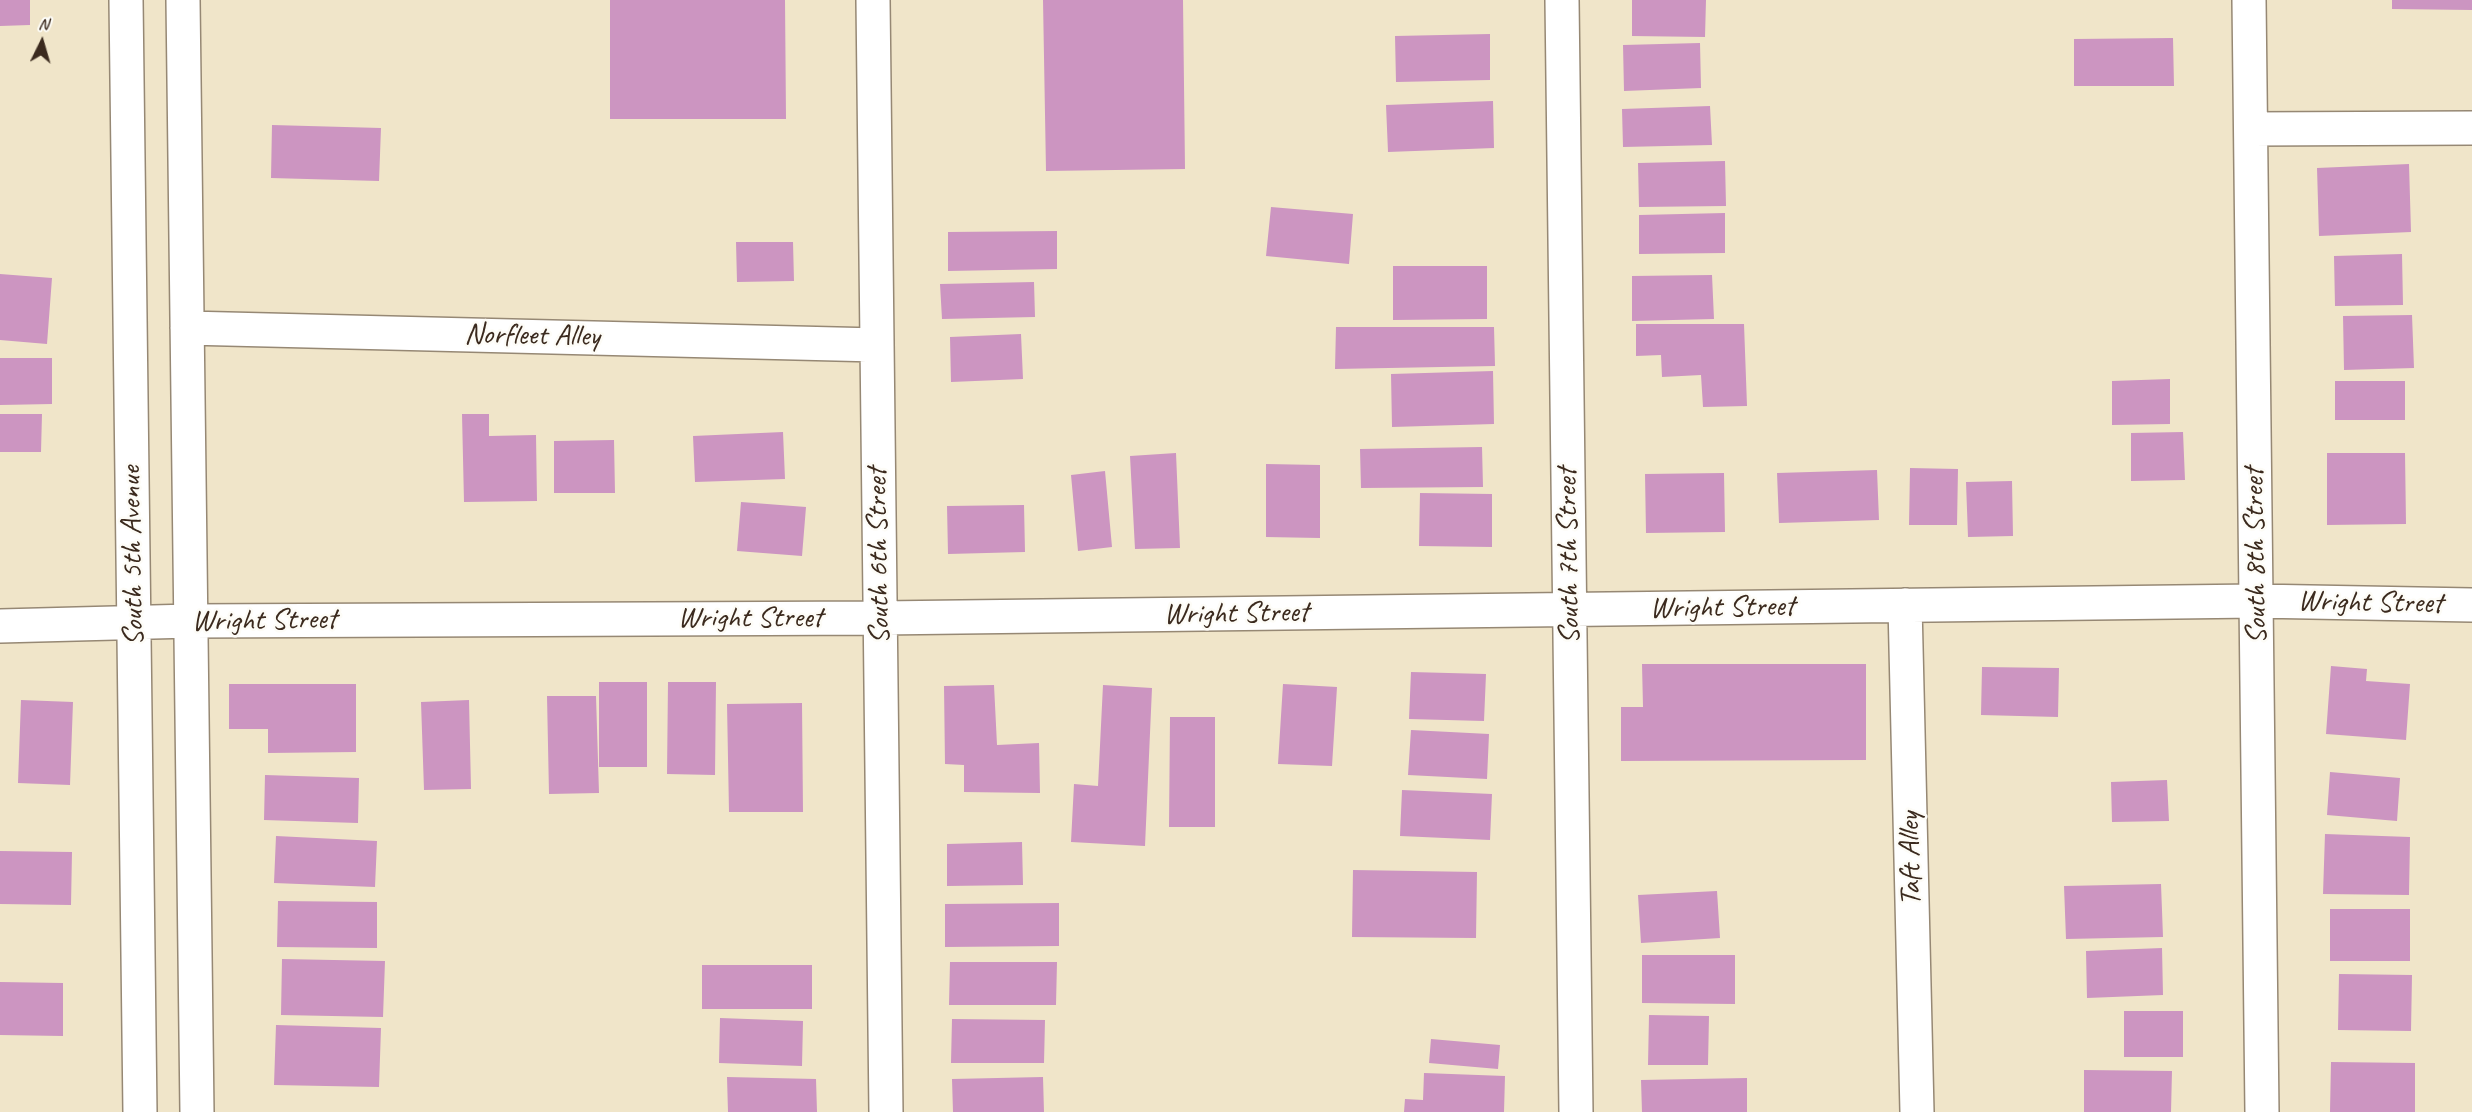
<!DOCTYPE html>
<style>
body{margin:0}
#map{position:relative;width:2472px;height:1112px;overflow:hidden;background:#f0e5c9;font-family:Caveat,sans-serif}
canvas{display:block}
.north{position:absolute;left:12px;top:12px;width:60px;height:60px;-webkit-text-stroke:4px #fdfcf7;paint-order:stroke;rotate:5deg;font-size:16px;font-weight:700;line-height:24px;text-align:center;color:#3b2a1e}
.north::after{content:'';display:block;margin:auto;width:21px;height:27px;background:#3b2a1e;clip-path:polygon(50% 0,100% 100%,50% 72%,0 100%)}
</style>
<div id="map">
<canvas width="2472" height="1112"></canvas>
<div class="north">N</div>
</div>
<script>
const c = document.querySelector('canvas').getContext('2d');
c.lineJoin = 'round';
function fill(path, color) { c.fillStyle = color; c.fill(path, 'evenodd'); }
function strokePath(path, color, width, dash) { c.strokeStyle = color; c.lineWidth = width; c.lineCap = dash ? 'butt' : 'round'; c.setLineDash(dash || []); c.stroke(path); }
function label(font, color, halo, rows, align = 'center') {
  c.font = font + ' Caveat,sans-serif'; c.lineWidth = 5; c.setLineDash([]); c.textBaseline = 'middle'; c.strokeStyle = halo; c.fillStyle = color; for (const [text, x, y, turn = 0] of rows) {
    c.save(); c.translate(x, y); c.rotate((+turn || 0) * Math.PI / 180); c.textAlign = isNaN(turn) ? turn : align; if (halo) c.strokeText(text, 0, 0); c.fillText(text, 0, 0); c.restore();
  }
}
fill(new Path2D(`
 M0,0H30V25L0,26Z
 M610,0H785L786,119H610Z
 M1043,0H1183L1185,169L1046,171Z
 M1632,0H1706L1705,37L1632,36Z
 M2392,0H2472V10L2392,9Z
 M1490,34V80L1396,82L1395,36Z
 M2173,38L2174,86H2074V39Z
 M1700,43L1701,88L1624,91L1623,45Z
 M1493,101L1494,148L1388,152L1386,105Z
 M1710,106L1712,145L1623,147L1622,109Z
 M272,125L381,128L379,181L271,178Z
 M1725,161L1726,206L1639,207L1638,163Z
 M2409,164L2411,232L2319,236L2317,168Z
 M1271,207L1353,214L1349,264L1266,256Z
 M1725,213V253L1639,254V215Z
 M1057,231V269L948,271V232Z
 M736,242H793L794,281L737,282Z
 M2402,254L2403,305L2335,306L2334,256Z
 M1393,266H1487V319L1393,320Z
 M0,274L52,278L47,344L0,340Z
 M1712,275L1714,319L1632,321V276Z
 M1034,282L1035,317L942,319L940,284Z
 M2412,315L2414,368L2344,370L2343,316Z
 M1636,324H1744L1747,406L1703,407L1701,375L1662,377L1661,355L1636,356Z
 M1336,327H1494L1495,366L1335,369Z
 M1021,334L1023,379L951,382L950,337Z
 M0,358H52V404L0,405Z
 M1493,371L1494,424L1392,427L1391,374Z
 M2170,379V424L2112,425V381Z
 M2335,381H2405V420H2335Z
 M0,414H42L41,452H0Z
 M462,414H489V436L536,435L537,501L464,502Z
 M783,432L785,479L695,482L693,436Z
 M2183,432L2185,480L2131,481V433Z
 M614,440L615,493H554V441Z
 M1482,447L1483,487L1361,488L1360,449Z
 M1176,453L1180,548L1135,549L1130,456Z
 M2327,453H2405L2406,524L2327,525Z
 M1266,464L1320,465V538L1266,537Z
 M1910,468L1958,469L1957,525H1909Z
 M1877,470L1879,520L1779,523L1777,473Z
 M1105,471L1112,547L1078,551L1071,475Z
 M1724,473L1725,532L1646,533L1645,474Z
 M2012,481L2013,536L1968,537L1966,482Z
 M1420,493L1492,494V547L1419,546Z
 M741,502L806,507L802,556L737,551Z
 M1024,505L1025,552L948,554L947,506Z
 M1642,664H1866V760L1621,761V707H1643Z
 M2331,666L2367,669L2366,681L2410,684L2406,740L2326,734Z
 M1982,667L2059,668L2058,717L1981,715Z
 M1411,672L1486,674L1484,721L1409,719Z
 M599,682H647V767H599Z
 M668,682H716L715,775L667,774Z
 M229,684H356V752L268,753V729H229Z
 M1283,684L1337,687L1332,766L1278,764Z
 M994,685L997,745L1039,743L1040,793L964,792V765L945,764L944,686Z
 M1103,685L1152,688L1145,846L1071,842L1074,784L1098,786Z
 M547,696H596L599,793L549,794Z
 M21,700L73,702L70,785L18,783Z
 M469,700L471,789L424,790L421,702Z
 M802,703L803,812H729L727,704Z
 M1170,717H1215V827H1169Z
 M1411,730L1489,734L1487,779L1408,775Z
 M2330,772L2400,778L2397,821L2327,815Z
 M265,775L359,778L358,823L264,820Z
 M2167,780L2169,821L2112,822L2111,782Z
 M1402,790L1492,794L1490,840L1400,836Z
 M2325,834L2410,837L2409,895L2323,894Z
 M276,836L377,841L375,887L274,883Z
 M1022,842L1023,885L947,886V844Z
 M0,851L72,852L71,905L0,904Z
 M1353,870L1477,872L1476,938L1352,937Z
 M2161,884L2163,937L2066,939L2064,886Z
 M1717,891L1720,938L1641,943L1638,895Z
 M278,901L377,902V948L277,947Z
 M1059,903V946L945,947V904Z
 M2330,909H2410V961H2330Z
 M2162,948L2163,995L2087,998L2086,951Z
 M1642,955H1735V1004L1642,1003Z
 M282,959L385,961L383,1017L281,1015Z
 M950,962H1057L1056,1005H949Z
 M702,965H812V1009H702Z
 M2339,974L2412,975L2411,1031L2338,1030Z
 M0,982L63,983V1036L0,1035Z
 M2124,1011H2183V1057H2124Z
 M1649,1015L1709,1016L1708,1065H1648Z
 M720,1018L803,1021L802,1066L719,1063Z
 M952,1019L1045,1020L1044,1063H951Z
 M276,1025L381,1028L379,1087L274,1085Z
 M1431,1039L1500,1045L1498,1069L1429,1063Z
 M2331,1062L2415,1063V1112H2330Z
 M2084,1070L2172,1071L2171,1112H2084Z
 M1424,1073L1505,1076L1504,1112H1404L1405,1099L1423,1100Z
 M727,1077L816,1079L817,1112H728Z
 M1043,1077L1044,1112H953L952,1079Z
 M1747,1078V1112H1642L1641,1080Z`), '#cc95c1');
const minor = new Path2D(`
 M126,0L140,1112
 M183,0L197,1112
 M873,0L886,1112
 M1562,0L1576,1112
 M2249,0L2262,1112
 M2251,129L2472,128
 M187,328L877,345
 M1905,605L1917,1112
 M0,626L191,621L880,618L2256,601L2472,605`);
strokePath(minor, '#968874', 36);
strokePath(minor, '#fff', 33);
label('30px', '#3b2a1e', '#fdfcf7', [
 ["Norfleet Alley",532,336,1],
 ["South 5th Avenue",133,556,-91],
 ["South 6th Street",879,556,-91],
 ["South 7th Street",1569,556,-91],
 ["South 8th Street",2256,556,-91],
 ["Wright Street",2370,603,1],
 ["Wright Street",1722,608,-1],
 ["Wright Street",1236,614,-1],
 ["Wright Street",750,618],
 ["Wright Street",264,621,-1],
 ["Taft Alley",1911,859,-91]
]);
</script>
